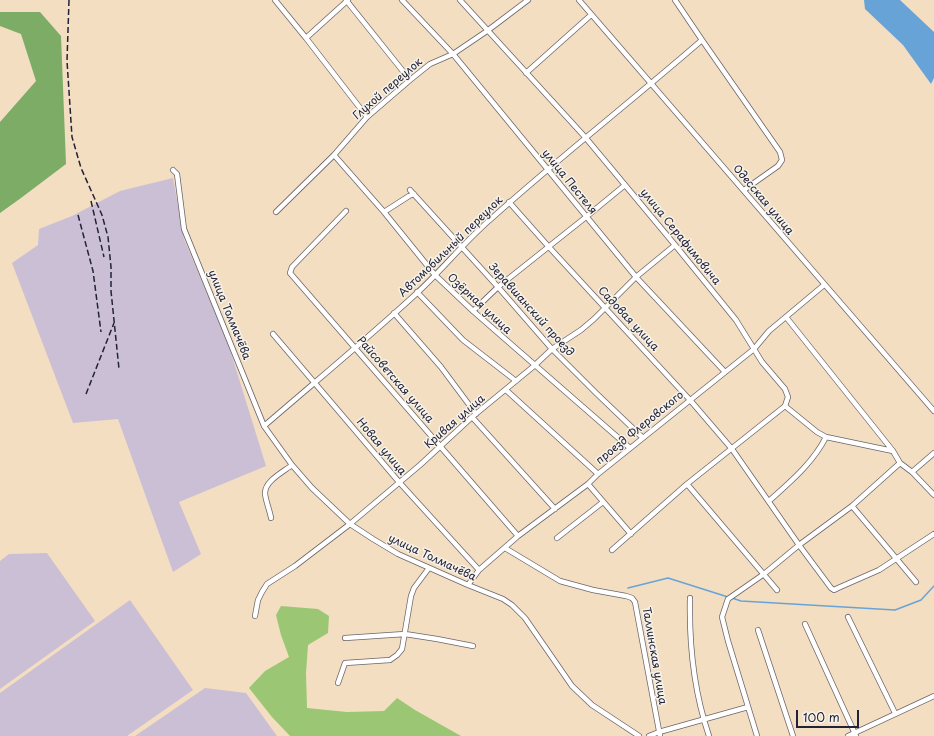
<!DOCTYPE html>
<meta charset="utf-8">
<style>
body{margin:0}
#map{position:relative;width:934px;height:736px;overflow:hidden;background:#f3dec1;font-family:"Playpen Sans",sans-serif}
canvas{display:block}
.scale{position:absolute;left:796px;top:710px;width:63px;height:18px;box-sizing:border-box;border:2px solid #22223b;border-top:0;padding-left:5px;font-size:12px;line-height:14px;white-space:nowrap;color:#22223b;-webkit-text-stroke:3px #f7f3e8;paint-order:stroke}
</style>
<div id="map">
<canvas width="934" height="736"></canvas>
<div class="scale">100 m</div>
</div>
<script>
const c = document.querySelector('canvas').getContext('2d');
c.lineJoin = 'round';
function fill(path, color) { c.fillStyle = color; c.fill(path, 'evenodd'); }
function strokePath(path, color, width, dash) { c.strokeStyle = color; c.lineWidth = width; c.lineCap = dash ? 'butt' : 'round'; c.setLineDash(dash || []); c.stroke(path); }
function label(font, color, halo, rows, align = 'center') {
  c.font = font + ' "Playpen Sans",sans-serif'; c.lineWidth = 3; c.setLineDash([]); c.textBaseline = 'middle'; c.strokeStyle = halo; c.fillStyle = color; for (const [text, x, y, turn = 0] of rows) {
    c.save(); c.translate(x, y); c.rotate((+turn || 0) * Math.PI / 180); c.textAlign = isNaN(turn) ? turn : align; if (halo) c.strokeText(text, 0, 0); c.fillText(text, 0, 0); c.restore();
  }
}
fill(new Path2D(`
 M173,178L184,239L227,340L266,466L179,502L201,554L173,572L118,419L73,423L12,263L38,245L39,229L72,216L120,191Z
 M47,553L95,621L0,689V561L9,554Z
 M130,600L193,690L127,736H0V693Z
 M205,688L246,693L277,736H135Z`), '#cbbfd5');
fill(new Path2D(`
 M281,606L318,609L329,616L328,633L308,645L306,673L307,708L347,712L384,711L397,698L415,710L461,736H290L272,717L249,688L265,671L289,657L281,635L276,615Z`), '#9bc775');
fill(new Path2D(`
 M0,12H40L61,36L66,164L21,198L0,213V122L36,81L21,34L0,26Z`), '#7cac66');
fill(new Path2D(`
 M864,0H900L934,32V78L931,84L903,45L865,9Z`), '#68a3d8');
strokePath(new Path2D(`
 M628,588L668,578L728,597
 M732,598L741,601L895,610L921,600L934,586`), '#68a3d8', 1.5);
const street = new Path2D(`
 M275,0L306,38L367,117
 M346,0L410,80
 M402,0L453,54L636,277L725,372
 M460,0L585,137L675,245L736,320L762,362L785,389L788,397L785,406L817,432L826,437L893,451
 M579,0L934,411
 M675,0L702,40
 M306,38L348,0
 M526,73L591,15
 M334,155L384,212L435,275L473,311L630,448
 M173,170L177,174L184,229L264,426L292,465L312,488L350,524L373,539L398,554L468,585L503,599L512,605L525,618L572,686L592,705L639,736
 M410,190L498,287L552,349L596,393L643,438
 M509,202L548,246L690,400L732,449L799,545L831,588L834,590L838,588L879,570L934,534
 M346,211L292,267L290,273L518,536
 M276,212L334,155L367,117L410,80L430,64L453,54L487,31L528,0
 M384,212L409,196L414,194
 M417,292L463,340L516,381
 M473,311L498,287L586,217L625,185
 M394,313L441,367L476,414
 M786,317L893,451L900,463L912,472L934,495
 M273,334L399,482L479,570
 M506,390L598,474
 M472,417L555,509
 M264,426C315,382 367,339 417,293C443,269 465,241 492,218C560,157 633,100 702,40L780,152L782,160L778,166L744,190
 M912,472L934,453
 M588,484L631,534
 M687,484L777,590
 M769,501C790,482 813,463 826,437
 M852,506L916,582
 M271,518C270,511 265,499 265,493C265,481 283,472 292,465
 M557,538L603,502
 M505,548L560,581L593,590L626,596L632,598L635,602L660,736
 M612,550L687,484L785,406
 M468,585L479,570L518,536L588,484L598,474L754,349L769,331L824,285
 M690,598C689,644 694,692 709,736
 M255,616L258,600L262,592L267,584L295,566L350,524L420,465L472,417L534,366L552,349L581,330L594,319L636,277L675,245
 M848,617L895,713
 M805,624L856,736
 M758,630L793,736
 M345,638L405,634L437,639L473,646
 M338,683L345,663L390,660L397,655L402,649L411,596L414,588L429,568
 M649,736L659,732L748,707
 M757,736L728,641L722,617L728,599L764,574L799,545L852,506L900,463
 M848,736L934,696`);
strokePath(street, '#6b646a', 6);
strokePath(street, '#fff', 4.5);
strokePath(new Path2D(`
 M69,0L67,61L72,137L81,168L102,215L108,237L111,267V291L119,369
 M91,201L104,257
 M78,215L93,271L101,332
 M86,394L114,323`), '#22223b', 1.5, [6, 3]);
label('11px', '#22223b', '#f7f3e8', [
 ["Глухой переулок",388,89,-41],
 ["улица Пестеля",569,182,51],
 ["Одесская улица",763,200,50],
 ["улица Серафимовича",680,237,51],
 ["Автомобильный переулок",451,247,-44],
 ["Озёрная улица",479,304,43],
 ["Зеравшанский проезд",531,310,48],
 ["улица Толмачёва",229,315,68],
 ["Садовая улица",628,319,47],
 ["Райсоветская улица",395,380,49],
 ["Кривая улица",455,422,-41],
 ["проезд Флеровского",640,428,-39],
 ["Новая улица",381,447,50],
 ["улица Толмачёва",432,558,25],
 ["Таллинская улица",654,656,80]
]);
</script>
